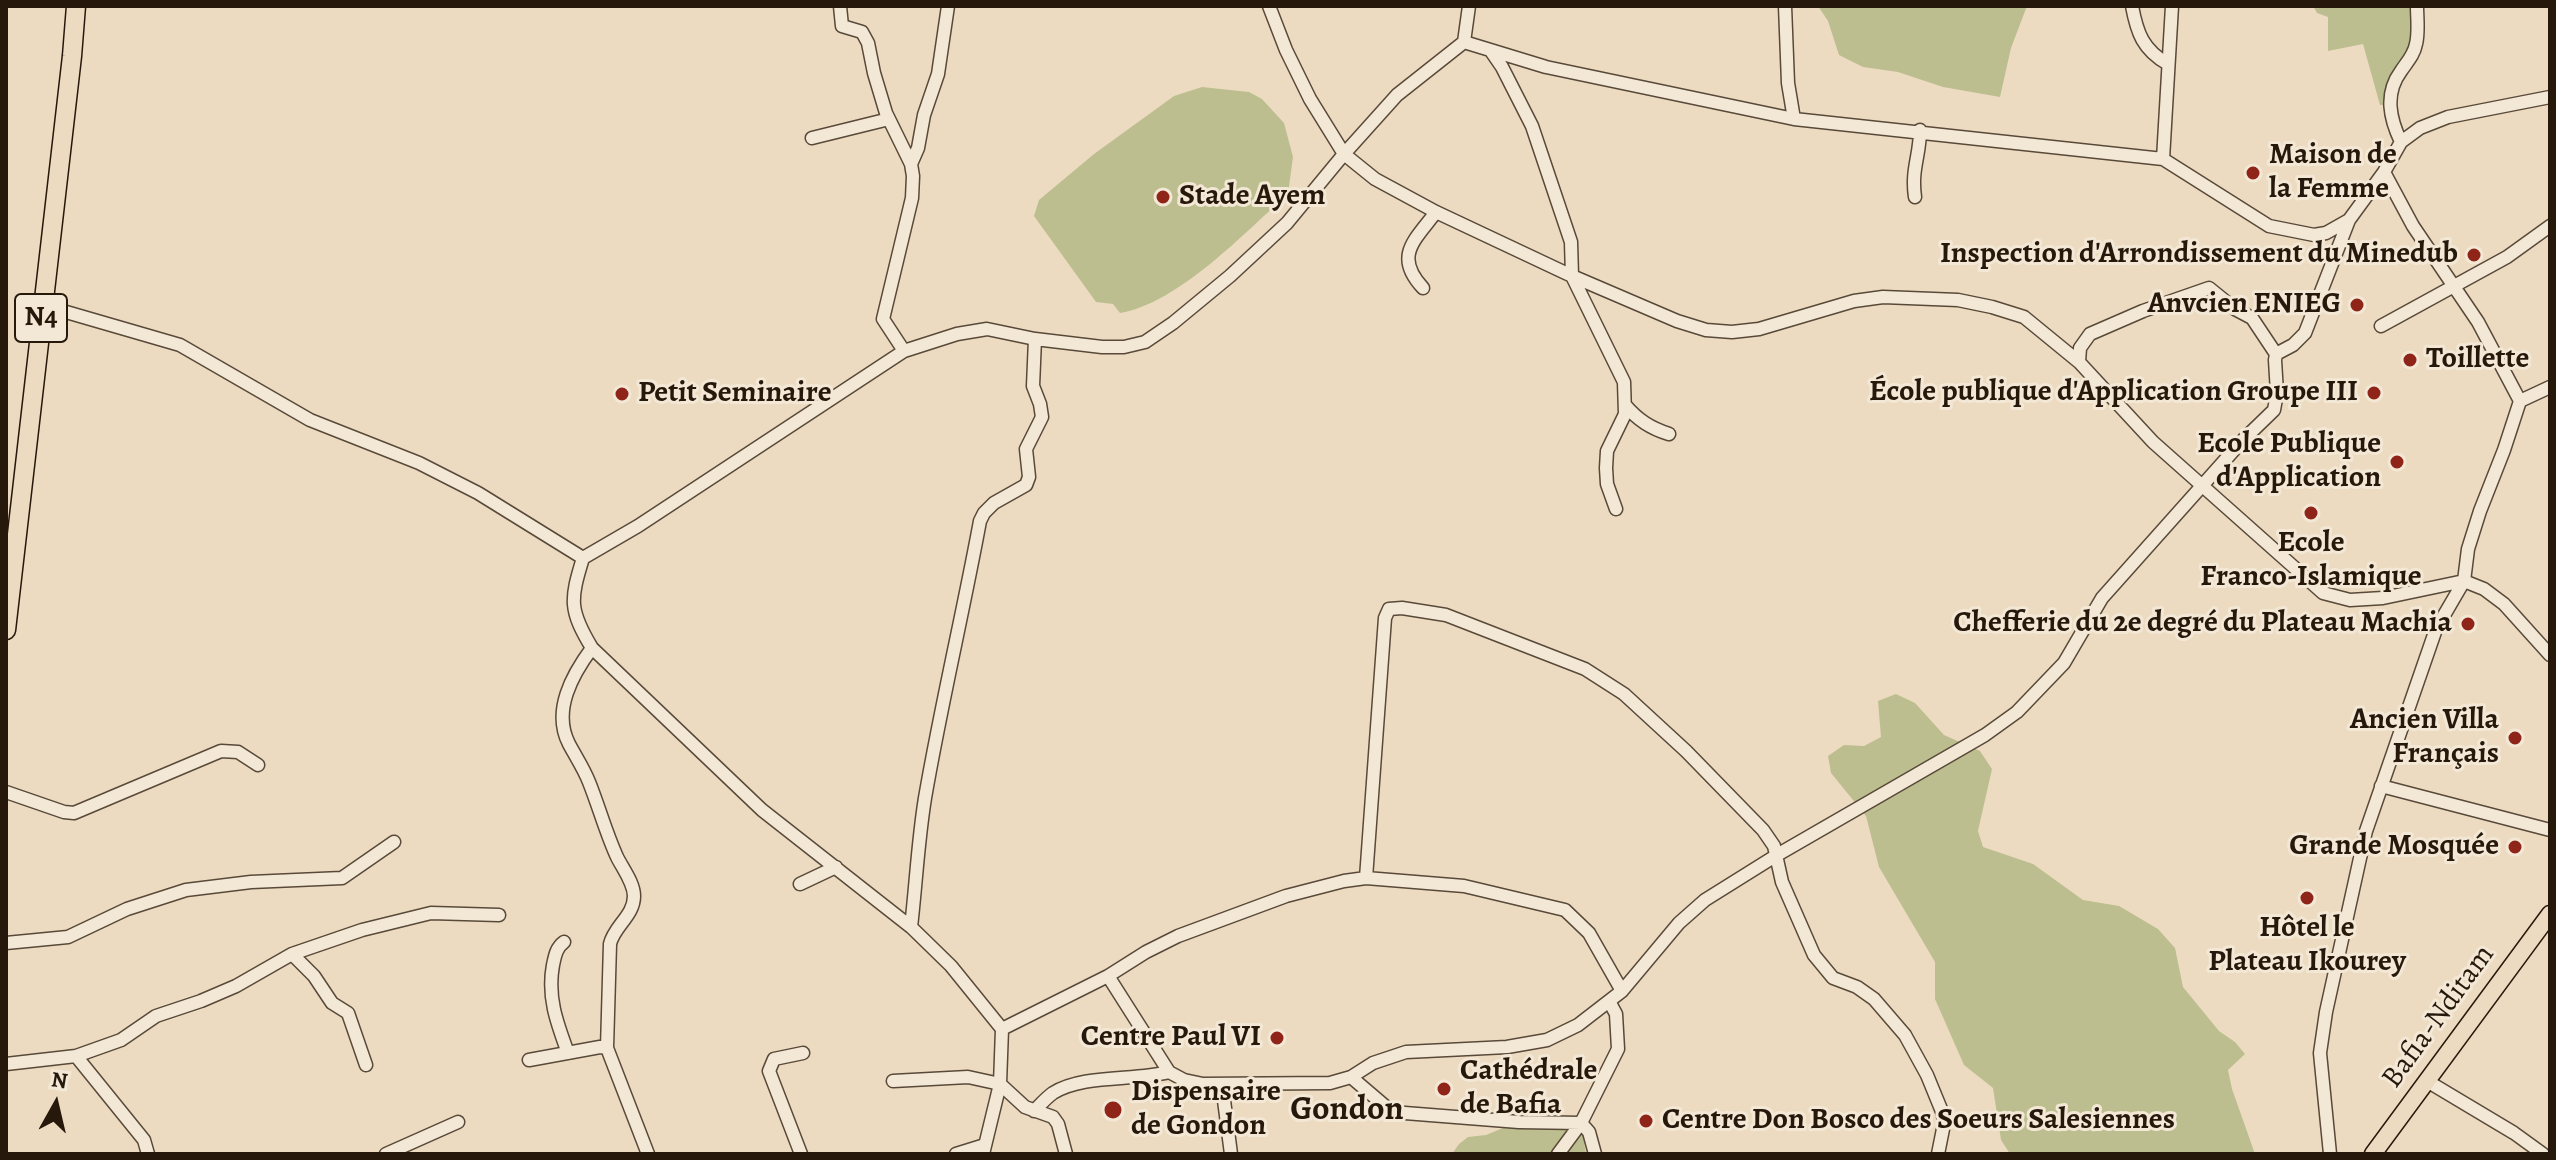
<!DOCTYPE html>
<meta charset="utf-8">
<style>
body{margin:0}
#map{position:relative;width:2556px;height:1160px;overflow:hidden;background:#ecdbc0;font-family:Alegreya,serif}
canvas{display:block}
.frame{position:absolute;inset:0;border:8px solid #27180c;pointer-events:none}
.north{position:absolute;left:16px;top:1064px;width:80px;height:80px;-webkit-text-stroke:6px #f3e8d6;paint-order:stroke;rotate:8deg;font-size:22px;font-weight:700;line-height:32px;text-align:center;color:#27180c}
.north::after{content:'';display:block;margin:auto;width:28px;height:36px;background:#27180c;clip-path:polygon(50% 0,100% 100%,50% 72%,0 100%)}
</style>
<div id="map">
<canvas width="2556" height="1160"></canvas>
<div class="frame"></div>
<div class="north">N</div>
</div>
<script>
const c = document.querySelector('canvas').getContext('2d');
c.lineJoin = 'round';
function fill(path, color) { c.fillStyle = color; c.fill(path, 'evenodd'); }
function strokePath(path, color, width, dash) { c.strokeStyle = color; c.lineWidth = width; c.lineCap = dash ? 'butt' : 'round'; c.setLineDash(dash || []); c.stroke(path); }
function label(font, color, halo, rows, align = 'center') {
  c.font = font + ' Alegreya,serif'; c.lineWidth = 6; c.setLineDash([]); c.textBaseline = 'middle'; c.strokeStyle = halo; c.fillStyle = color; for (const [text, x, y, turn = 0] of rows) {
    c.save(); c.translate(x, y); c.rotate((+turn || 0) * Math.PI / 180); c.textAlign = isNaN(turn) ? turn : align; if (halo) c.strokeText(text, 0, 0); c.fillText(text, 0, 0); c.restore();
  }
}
fill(new Path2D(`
 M1818,6H2027L2011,48L2000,97L1943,87L1898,72L1863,67L1839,55L1828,21Z
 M2313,6H2414V36L2387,105H2380L2363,44L2328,51V17L2317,13Z
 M1202,87L1249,92L1262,99L1284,123L1293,157L1288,194C1244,233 1179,303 1120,313L1113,304L1096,302L1034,216L1039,200L1094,154L1174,96Z
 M1896,694L1915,703L1944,735L1980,751L1992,769L1978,831L1983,847L2033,864L2083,900L2119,906L2158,929L2175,948L2183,987L2219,1031L2235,1042L2245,1054L2228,1070L2232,1089L2255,1154H2010L2001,1140L1993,1088L1964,1065L1935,999V962L1879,867L1866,816L1831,773L1828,756L1844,745L1864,746L1881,737L1878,701Z
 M1574,1120L1583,1136L1586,1154H1452L1459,1144L1468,1137L1486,1135L1503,1128Z`), '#bdbe8f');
const minor = new Path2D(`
 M840,6L842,26L862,32L868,43L874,73L886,113L911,164L913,176L912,198L883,319L904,351
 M1269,6L1286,50L1310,99L1344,154L1375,179L1436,212L1572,276L1677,321L1706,330L1732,332L1759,329L1854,301L1883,297L1958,300L1992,307L2024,317L2079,362L2153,442L2323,593L2350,600L2383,598L2464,581L2484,589L2504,604L2550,655
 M1785,6L1788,83L1794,119
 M2132,6C2137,33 2143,50 2168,64
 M1464,42L1546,67L1794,119L2163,159L2269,226L2314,235L2326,233L2349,220L2384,172L2401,142L2420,128L2448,117L2550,97
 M1491,51L1502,67L1532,126L1571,242L1572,276L1624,382L1625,414L1607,451L1606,468L1607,484L1616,509
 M812,138L889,119
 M2401,142C2390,119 2384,94 2401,71C2407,62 2414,55 2416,44C2419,32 2417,18 2417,6
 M2163,159L2172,6
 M911,164L918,148L924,115L938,74L948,6
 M1915,197C1911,169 1920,156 1920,130
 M1423,288C1393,256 1415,240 1436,212
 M42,305L180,345L310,420L419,463L478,493L583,558
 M2381,326L2507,257L2550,226
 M2276,354L2293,345L2305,333L2349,220
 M2520,401L2550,387
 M1625,405C1638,420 1650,428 1669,434
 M592,648C572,675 552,711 569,744C576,757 584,769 589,782C599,807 606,833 617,857C623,869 634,883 634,896C634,916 614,926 610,944L607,1048
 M2381,786L2550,830
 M6,792L64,812L74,813L221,751L238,752L258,765
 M1366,878L1385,618L1389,609L1402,608L1446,615L1585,669L1624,694L1686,751L1763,830L1774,846L1782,882L1814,955L1833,978L1857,987L1874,999L1905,1035L1927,1075L1943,1114L1944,1124L1938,1154
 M800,884L836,867
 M911,927C916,884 918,841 925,798C941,705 963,613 980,521L984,513L994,503L1026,485L1029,477L1026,449L1042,417L1040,404L1033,386L1035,339
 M564,942C556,948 555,956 553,965C547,997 557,1023 568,1053
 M6,943L68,937L127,909L186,890L251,882L342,878L394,842
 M292,954L314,976L332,1003L348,1013L366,1065
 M1108,976L1146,952L1178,936L1286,896L1344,881L1366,878L1464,886L1565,910L1589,933L1622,991
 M1002,1029L1108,976L1169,1072L1184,1080L1203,1084L1330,1083L1351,1077L1373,1063L1406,1052L1507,1047L1547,1040L1578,1025L1622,991L1679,923L1705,900L1777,855L1985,735L2017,712L2064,663L2102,598L2242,441L2274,410L2277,393L2275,360L2276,354L2252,318L2235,309L2209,288L2143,311L2090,334L2080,348L2079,362
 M76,1056L144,1140L148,1154
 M529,1060L600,1047L607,1048L648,1154
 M6,1064L76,1056L121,1040L156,1016L201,1001L236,986L292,954L362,930L431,913L499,915
 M1351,1077L1392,1112L1519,1122L1581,1123L1589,1132L1595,1154
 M893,1081L968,1077L1000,1084L1025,1107L1053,1117L1058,1124L1066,1154
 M2427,1081L2514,1133L2543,1154
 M1222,1085L1231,1154
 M1034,1111C1040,1105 1046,1098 1053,1093C1083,1074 1134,1081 1169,1072
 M386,1154L458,1122
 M801,1154L769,1071L774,1059L803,1053
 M956,1154L985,1145
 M983,1154L1000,1084L1002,1029L951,966L911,927L762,810L592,648C569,610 570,600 583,558L638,526L904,351L957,334L987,329L1035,339L1102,347H1124L1145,342L1173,323L1230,276L1287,223L1344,154L1397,95L1464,42L1469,6
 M1558,1154L1581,1123L1618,1049L1616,1014L1609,1001
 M2330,1154L2320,1053L2326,1012L2366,831L2436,629L2464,581L2468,549L2480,511L2504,450L2520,401L2478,322L2413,226L2384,172`);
const major = new Path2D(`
 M2373,1154L2550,914`);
const highway = new Path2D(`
 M6,630L72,56L76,6`);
strokePath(minor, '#584939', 15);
strokePath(major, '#27180c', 19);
strokePath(highway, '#27180c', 21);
strokePath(minor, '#f3e8d6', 12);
strokePath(major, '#ecdbc0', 16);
strokePath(highway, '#ecdbc0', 18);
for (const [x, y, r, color] of [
 [2253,173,8,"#8f2418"],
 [1163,197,8,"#8f2418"],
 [2474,255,8,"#8f2418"],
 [2357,305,8,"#8f2418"],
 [2410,360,8,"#8f2418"],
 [2374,393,8,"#8f2418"],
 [622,394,8,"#8f2418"],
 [2397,462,8,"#8f2418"],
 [2311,513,8,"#8f2418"],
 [2468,624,8,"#8f2418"],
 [2515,738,8,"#8f2418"],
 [2515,847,8,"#8f2418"],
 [2307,898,8,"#8f2418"],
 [1277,1038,8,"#8f2418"],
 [1444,1089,8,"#8f2418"],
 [1113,1110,10,"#8f2418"],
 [1646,1121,8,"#8f2418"]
]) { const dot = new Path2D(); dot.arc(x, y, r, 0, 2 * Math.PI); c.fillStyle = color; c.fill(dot); strokePath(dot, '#f3e8d6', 3); }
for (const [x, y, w] of [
 [41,318,52]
]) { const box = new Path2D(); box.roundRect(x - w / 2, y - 24, w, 48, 6); c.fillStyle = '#f3e8d6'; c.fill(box); strokePath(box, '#27180c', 2); }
label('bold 28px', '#27180c', null, [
 ["N4",41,318]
]);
label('bold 30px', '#27180c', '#f3e8d6', [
 ["Maison de",2269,156,"left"],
 ["la Femme",2269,190,"left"],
 ["Stade Ayem",1179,197,"left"],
 ["Inspection d'Arrondissement du Minedub",2458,255],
 ["Anvcien ENIEG",2341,305],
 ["Toillette",2426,360,"left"],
 ["École publique d'Application Groupe III",2358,393],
 ["Petit Seminaire",638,394,"left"],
 ["Ecole Publique",2381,445],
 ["d'Application",2381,479],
 ["Ecole",2311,544,"center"],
 ["Franco-Islamique",2311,578,"center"],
 ["Chefferie du 2e degré du Plateau Machia",2452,624],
 ["Ancien Villa",2499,721],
 ["Français",2499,755],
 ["Grande Mosquée",2499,847],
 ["Hôtel le",2307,929,"center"],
 ["Plateau Ikourey",2307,963,"center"],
 ["Centre Paul VI",1261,1038],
 ["Cathédrale",1460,1072,"left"],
 ["de Bafia",1460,1106,"left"],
 ["Dispensaire",1131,1093,"left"],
 ["de Gondon",1131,1127,"left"],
 ["Centre Don Bosco des Soeurs Salesiennes",1662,1121,"left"]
], 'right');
label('30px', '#27180c', '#f3e8d6', [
 ["Bafia-Nditam",2439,1017,-54]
]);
label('bold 34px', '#27180c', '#f3e8d6', [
 ["Gondon",1347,1111]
]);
</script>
